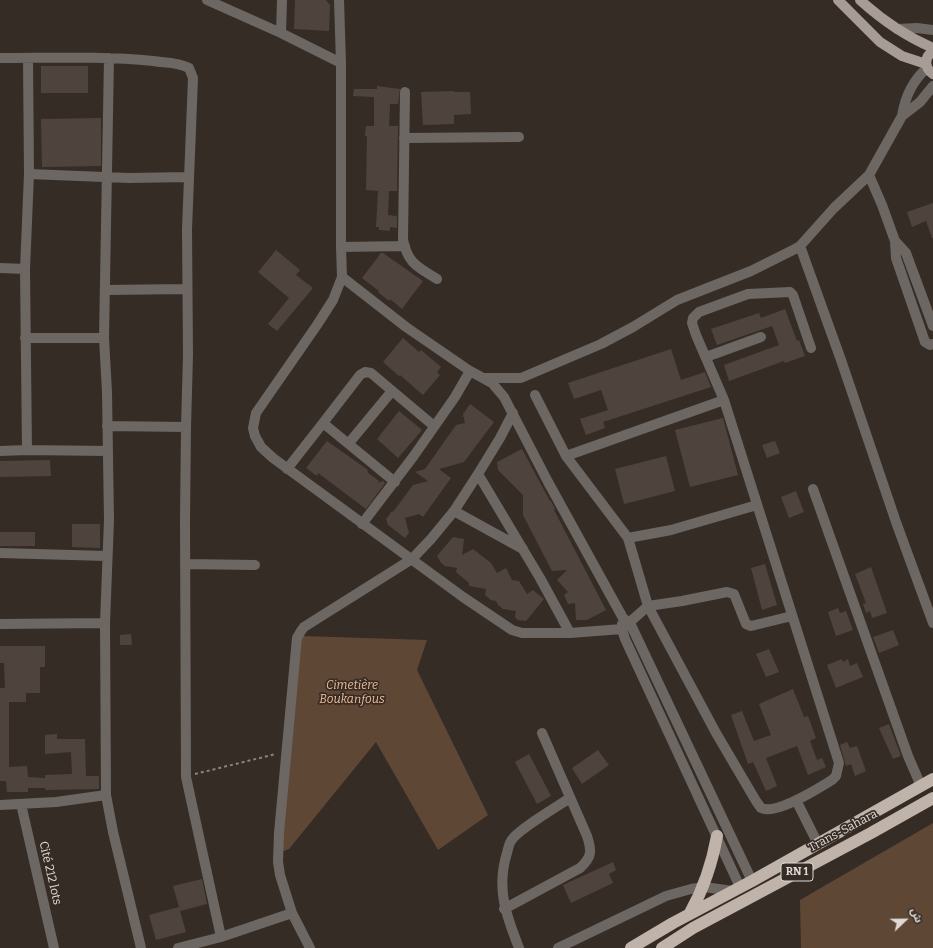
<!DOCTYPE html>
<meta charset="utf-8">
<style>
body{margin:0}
#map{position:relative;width:933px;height:948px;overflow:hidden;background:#362c26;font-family:Bitter,"Noto Sans Arabic",serif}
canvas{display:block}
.north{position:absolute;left:885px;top:900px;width:40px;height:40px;-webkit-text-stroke:3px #362c26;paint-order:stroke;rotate:68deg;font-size:11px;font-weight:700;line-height:16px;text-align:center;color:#e0d9d5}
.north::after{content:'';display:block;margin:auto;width:14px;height:18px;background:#e0d9d5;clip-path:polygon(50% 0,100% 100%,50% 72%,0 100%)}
</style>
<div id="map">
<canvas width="933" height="948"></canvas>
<div class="north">ش</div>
</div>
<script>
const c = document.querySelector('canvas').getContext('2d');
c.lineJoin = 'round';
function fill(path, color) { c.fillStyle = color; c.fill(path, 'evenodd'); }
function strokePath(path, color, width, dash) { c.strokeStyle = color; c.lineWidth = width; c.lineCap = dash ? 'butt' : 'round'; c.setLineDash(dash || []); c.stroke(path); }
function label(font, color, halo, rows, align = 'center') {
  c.font = font + ' Bitter,serif'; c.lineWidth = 3.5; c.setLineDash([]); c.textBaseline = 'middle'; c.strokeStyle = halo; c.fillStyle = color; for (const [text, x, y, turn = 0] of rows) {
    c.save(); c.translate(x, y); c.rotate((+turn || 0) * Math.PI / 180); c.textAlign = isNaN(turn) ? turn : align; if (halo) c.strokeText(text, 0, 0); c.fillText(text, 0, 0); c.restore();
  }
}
fill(new Path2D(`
 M302,636L427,640L417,670L488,815L438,850L376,742L289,849L281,852Z
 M933,823V948H801L800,900Z`), '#5f4736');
fill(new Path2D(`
 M295,0H326L330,5L329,31L294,29Z
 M41,66H88V93H41Z
 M377,86L400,89L398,104H390L389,126H398L397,191H389L388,215L396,216L397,217V228L390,227V231L379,230V227H376L378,191L366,190L367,136H365L366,126H374V97L353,96L354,89H377Z
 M454,91V92H470L471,114L454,115V124L423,125L421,92Z
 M101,118V166L42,167L41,119Z
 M933,203V238H932L926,221L912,227L907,212Z
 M276,250L300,270L296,275L313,288L277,331L268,324L289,298L258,272Z
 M381,253H383L423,281L402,309L390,299L389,301L378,292L379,291L362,278Z
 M785,309L797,341L799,340L805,356L785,363L784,361L729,381L724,365L779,345L772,326L717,345L711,329L759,313L761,318Z
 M403,338L419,352L421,350L441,367L437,372L440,375L423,395L400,375L399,376L383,362Z
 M671,349L681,380L705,372L711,387L603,422L605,428L586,435L580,419L608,410L601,390L574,399L568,383Z
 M470,404L494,422L464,462L439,469L451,478L423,517L419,514L405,518L409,533L405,538L388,525L386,519L392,511L393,512L413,485L428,481L415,472L425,469L456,425L465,423L463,414Z
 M399,411L422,430L398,458L377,439Z
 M723,418L738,475L690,487L675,430Z
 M327,441L368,470L367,472L379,481L377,483L383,481L385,483L366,509L318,473L317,476L306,468Z
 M775,441L780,453L767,458L762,445Z
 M522,449L550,501H551L555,509L554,510L606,610L587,620H576L575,603L568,604L564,595L568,592L557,580L567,570L552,571L523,515V495L498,470L497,462Z
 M666,456L675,491L624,504L615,469Z
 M50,460L51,476L0,477V461Z
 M796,491L804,512L789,518L781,497Z
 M72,524H100V548L72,547Z
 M0,532H35V546H0Z
 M453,537L464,539L462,555L473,549L491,563L497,573L506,568L512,580L519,581L527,594L533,590L544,599L526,621L518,620L515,617L516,611L503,609L498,605L496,601L491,600L485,595L486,589L469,586V583L456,572L457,568L445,566L441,563L437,556Z
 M765,564L777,605L762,610L751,568Z
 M871,567L887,613L872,618L870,611L866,613L863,604L866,603L855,574Z
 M838,608L840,613L846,611L853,630L836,636L828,612Z
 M893,630L899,645L879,653L873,637Z
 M131,634L132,645H120V635Z
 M0,646H45V667H40V693H26V702H9V767L27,766L28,777L45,778V775L72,774L71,752L45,754V735L57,734V739H85L86,776H99V789L45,790V788H28V792H7L6,781H0V688H5L4,663H0Z
 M769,649L779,672L766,677L756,654Z
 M842,659L843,662L848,659L850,666L857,663L863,677L836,688L827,665Z
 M793,689L804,717L808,716L816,738L810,741L817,760L822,758L826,767L808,775L797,746L766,758L777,786L766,791L753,762L748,764L731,715L742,711L754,741L771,735L759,704Z
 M889,724L901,756L893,759L879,728Z
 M847,742L850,748L857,746L866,771L855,776L851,764L846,766L840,745Z
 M598,750L609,765L582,784L572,768Z
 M529,754L551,796L537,804L515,762Z
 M613,862L616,870L609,874L613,883L571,903L563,885Z
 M202,879L207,904L180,911L186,932L156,940L149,915L179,907L173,886Z`), '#4f443d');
strokePath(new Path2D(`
 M195,774L276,754`), '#8b837e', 2, [3, 3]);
strokePath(new Path2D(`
 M207,0L281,33L341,63
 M339,0L341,63V247L342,277L333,300L317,325L256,413L253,428L255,436L261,447L273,458L463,597L512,630L522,633H570L622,629L648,606L682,601L727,592L734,594L746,624L751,626L792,616
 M897,29L917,28L933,30
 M281,33L282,0
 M0,58C51,58 102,56 153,61C165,63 178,62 189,68L193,78L187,229L188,355L186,427L185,520L186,777L221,937
 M28,58L29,174L129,178L189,177
 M109,58L104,338L107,392L109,520L105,623L106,795L113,832L141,948
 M405,92L403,240C408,264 418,267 437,279
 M902,116C905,97 912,81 927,68
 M404,138L519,137
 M29,174L25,269L27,450L108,451
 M869,175L882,205L895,241
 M800,246L841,360L896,522L933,623
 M341,247L405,246
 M0,268L25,269
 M342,277L406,327L470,371L492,383L504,397L548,482L623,618L630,623L752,881
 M105,290L187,289
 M933,326L906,253L895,241L896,258L925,342L930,345L933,344
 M25,338H104
 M706,357L761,337
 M485,378H521L601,344L633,327L677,300L751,271L795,249L800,246L834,208L869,175L902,116L920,102L933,86
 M535,395L566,456L628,538L648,606L716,733L756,801L761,808C777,815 817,789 832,780L836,776L839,763L724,400L696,335L692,323L693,318L699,312L748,294L790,292L793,295L811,348
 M513,413L500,438L478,474L540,578L570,633
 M107,426L186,427
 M349,443L392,391
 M0,451L27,450
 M566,456L724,400
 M287,469L323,423
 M395,482L323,423L360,375L365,372L371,373L434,426
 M813,489L908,756L921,786
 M454,511L523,549
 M362,524L413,457L455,397L470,371
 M628,538L671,530L757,505
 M0,553L107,556
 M185,564L255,565
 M0,624L105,623
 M622,624V629L625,639L740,887
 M796,800L818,844
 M21,804L54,948
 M0,805L56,802L106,795
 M504,909L580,868C592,857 592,851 587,836L542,733
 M292,913L280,875L278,862L279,833L297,638L301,631L304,627L412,559L431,539L454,511L478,474
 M178,948L221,937L292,913L310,948
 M519,948C506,915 496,888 507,853C508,849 509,844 511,841C516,831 558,806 570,798
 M558,948L666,896L691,889L704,887L733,891`), '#6c6763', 10);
strokePath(new Path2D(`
 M838,0L880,42L902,56L926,64
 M860,0C882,20 905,36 933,48
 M933,51C924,57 924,68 933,74`), '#a89d96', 10);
strokePath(new Path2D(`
 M690,913C704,888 712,864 717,836
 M631,948L673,923L752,881L933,779
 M662,948L693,928L871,833L933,798`), '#c0b3aa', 12);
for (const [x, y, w] of [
 [797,872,32]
]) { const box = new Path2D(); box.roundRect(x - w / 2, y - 9, w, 18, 3); c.fillStyle = '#362c26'; c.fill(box); strokePath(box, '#e0d9d5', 1); }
label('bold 11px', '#e0d9d5', null, [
 ["RN 1",797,872]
]);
label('italic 12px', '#f4bb93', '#362c26', [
 ["Cimetière",352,686],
 ["Boukanfous",352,700]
]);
label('12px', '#e0d9d5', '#362c26', [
 ["Trans-Sahara",843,831,-28],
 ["Cité 212 lots",50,873,77]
]);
</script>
